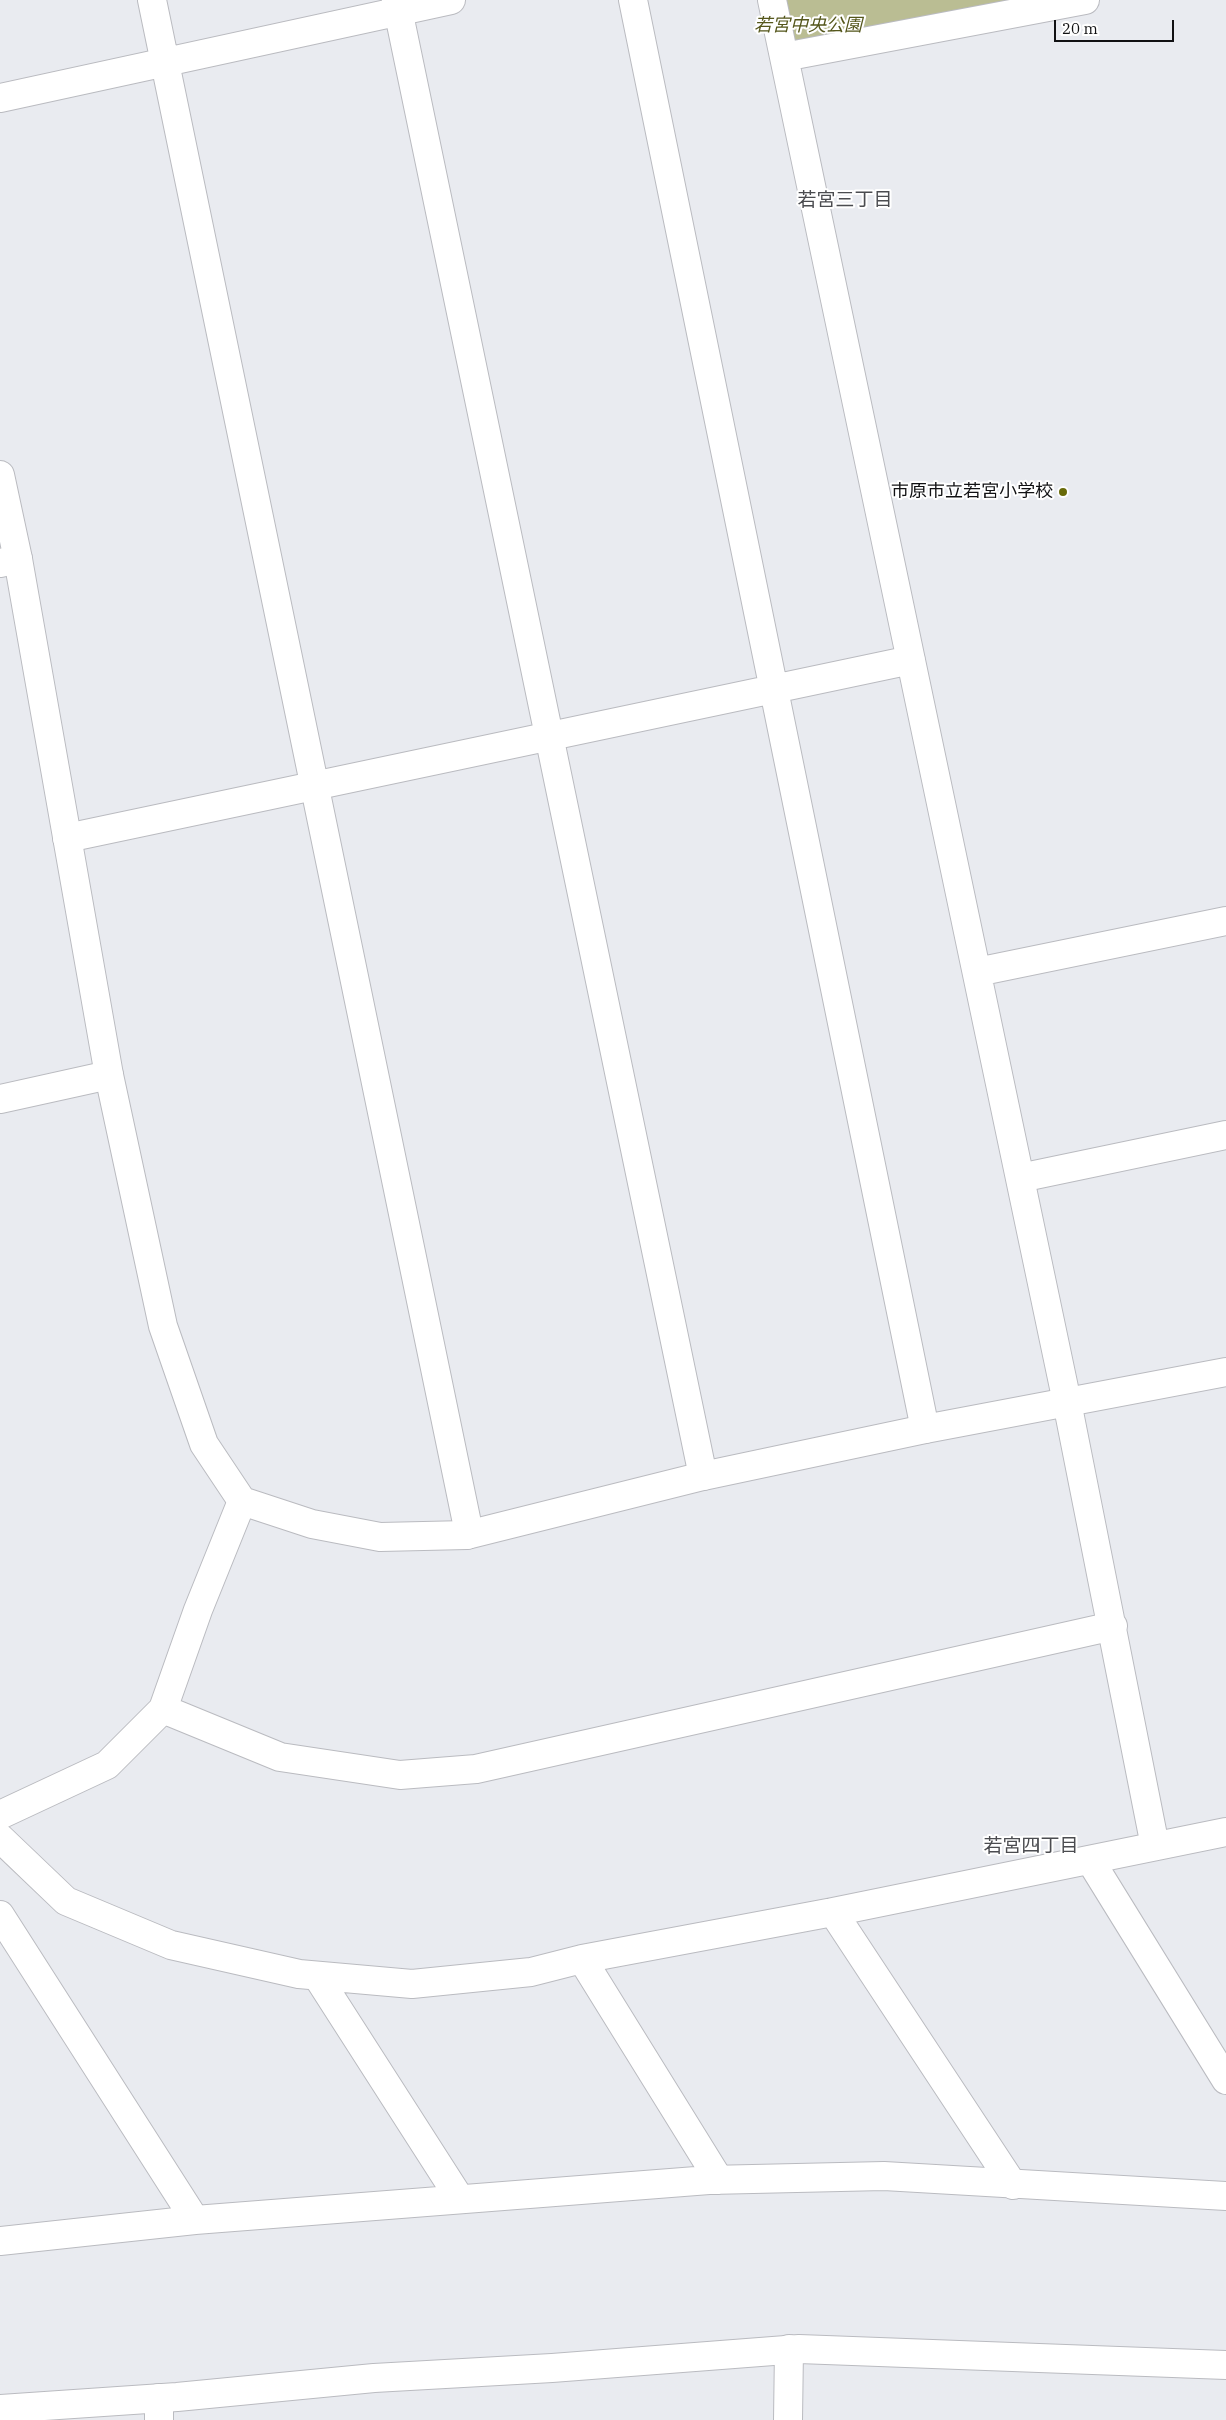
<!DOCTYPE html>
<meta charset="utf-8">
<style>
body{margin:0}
#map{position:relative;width:1226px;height:2420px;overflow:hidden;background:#e9ebf0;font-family:"IBM Plex Serif",serif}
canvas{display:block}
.scale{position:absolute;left:1054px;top:20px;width:120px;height:22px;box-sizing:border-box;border:2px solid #111113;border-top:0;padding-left:6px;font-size:15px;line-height:18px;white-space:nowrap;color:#111113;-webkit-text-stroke:4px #fff;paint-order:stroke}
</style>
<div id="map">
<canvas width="1226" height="2420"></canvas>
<div class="scale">20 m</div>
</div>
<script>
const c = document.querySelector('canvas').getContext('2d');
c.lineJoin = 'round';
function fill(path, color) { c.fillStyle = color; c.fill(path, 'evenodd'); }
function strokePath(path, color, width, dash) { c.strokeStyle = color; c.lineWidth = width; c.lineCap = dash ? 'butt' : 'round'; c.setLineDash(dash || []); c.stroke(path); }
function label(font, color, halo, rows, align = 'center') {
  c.font = font + ' "IBM Plex Serif","Noto Sans JP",serif'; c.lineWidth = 4; c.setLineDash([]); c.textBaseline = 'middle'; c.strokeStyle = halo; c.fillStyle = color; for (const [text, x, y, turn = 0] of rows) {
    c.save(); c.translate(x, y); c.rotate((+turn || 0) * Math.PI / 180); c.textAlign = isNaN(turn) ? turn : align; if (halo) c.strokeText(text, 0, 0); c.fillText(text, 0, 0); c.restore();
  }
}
fill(new Path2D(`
 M772,0H1085L784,57Z`), '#babd93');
const minor = new Path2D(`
 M152,0L467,1523V1535
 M396,0L703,1476
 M633,0L925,1429
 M772,0L1067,1402L1155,1846
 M784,57L1085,0
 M0,98L451,0
 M0,563L18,559
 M67,838L911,660
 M977,972L1226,921
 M0,1099L109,1075
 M1020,1178L1226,1135
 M163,1709L280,1757L400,1775L476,1769L1113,1626
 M0,1815L107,1765L163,1709L198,1610L242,1501
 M0,1838L66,1901L171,1945L299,1974L412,1984L531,1972L582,1959L833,1912L1226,1832
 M1090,1860L1226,2080
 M833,1912L1013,2185
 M0,1915L195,2220
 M582,1959L719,2180
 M317,1976L460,2199
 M0,2241L195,2220L709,2180L884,2176L1226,2196
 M159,2420V2398
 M788,2420L789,2349`);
const tertiary = new Path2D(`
 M0,475L18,559L109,1075L163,1326L204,1444L242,1501L312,1524L380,1537L467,1535L703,1476L925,1429L1226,1372
 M0,2409L177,2397L374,2378L552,2368L799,2349L1226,2365`);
strokePath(minor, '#babbc0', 30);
strokePath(tertiary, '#babbc0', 30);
strokePath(minor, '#fff', 28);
strokePath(tertiary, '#fff', 28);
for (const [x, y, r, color] of [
 [1063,492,5,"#686a09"]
]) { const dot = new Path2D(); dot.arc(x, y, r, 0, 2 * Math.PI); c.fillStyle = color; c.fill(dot); strokePath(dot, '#fff', 2); }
label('italic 18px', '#55571c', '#fff', [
 ["若宮中央公園",808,26]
]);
label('18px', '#111113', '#fff', [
 ["市原市立若宮小学校",1053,492]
], 'right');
label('19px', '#4b4c50', '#fff', [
 ["若宮三丁目",845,201],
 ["若宮四丁目",1031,1847]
]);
</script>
